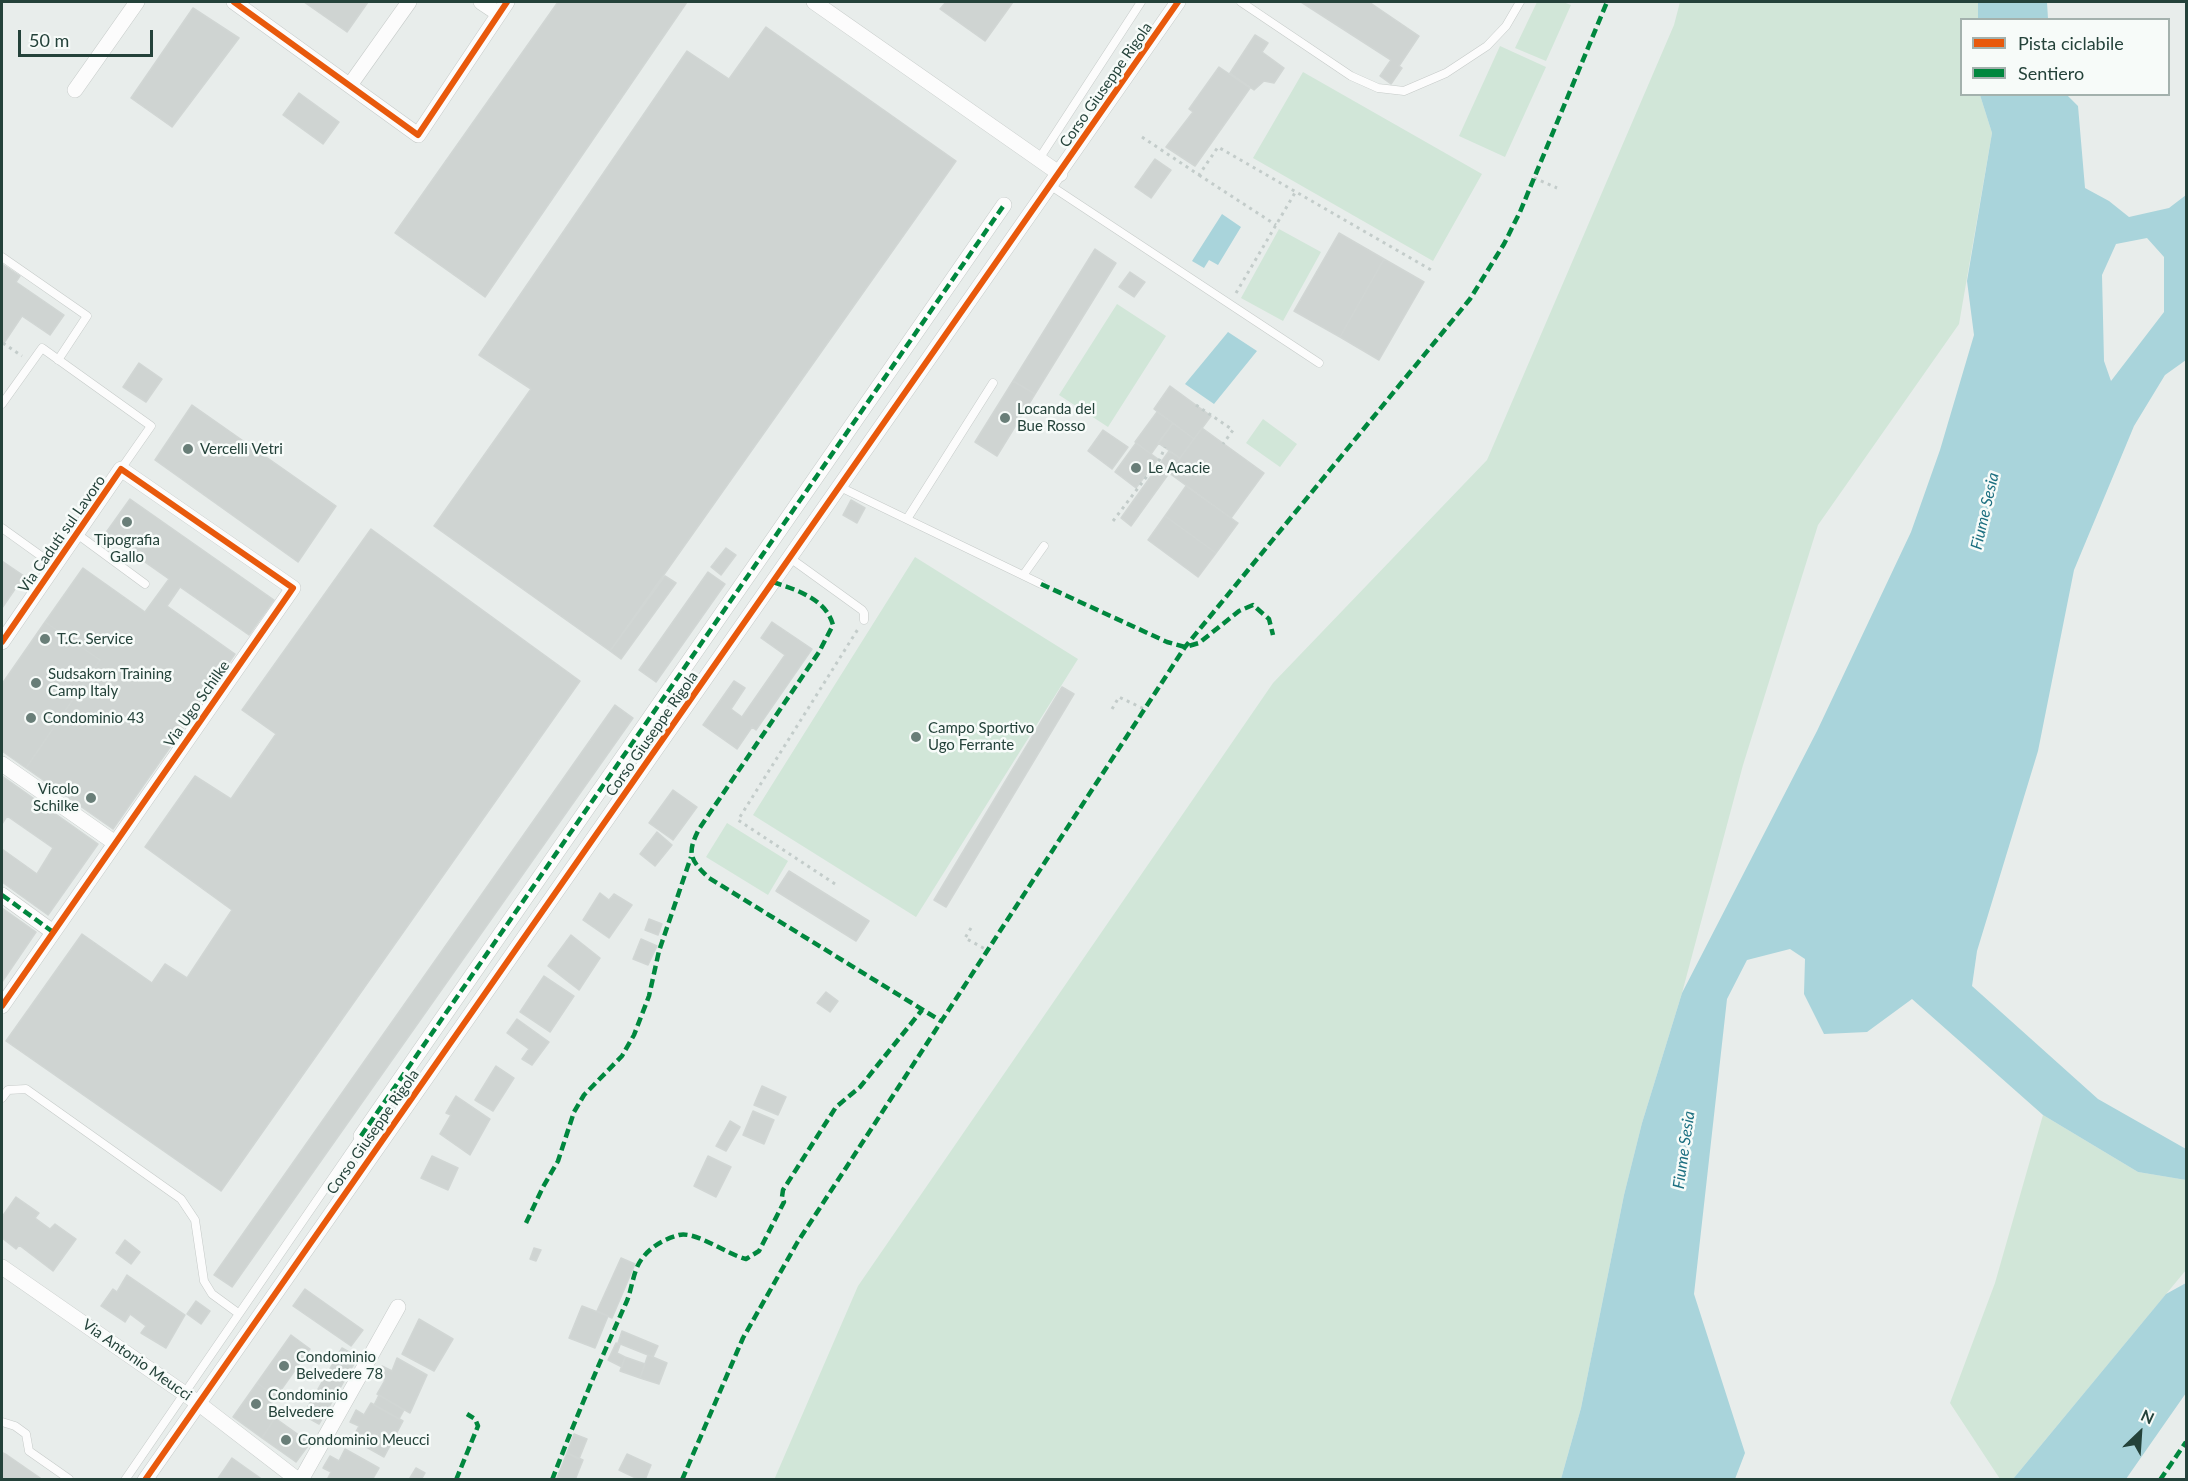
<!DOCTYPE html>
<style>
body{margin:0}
#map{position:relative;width:2188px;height:1481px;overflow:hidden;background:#e8edeb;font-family:Lato,sans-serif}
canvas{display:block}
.frame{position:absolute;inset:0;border:3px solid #24423a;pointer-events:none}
.legend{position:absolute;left:1960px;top:18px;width:210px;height:78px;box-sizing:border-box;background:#f7fbf9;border:2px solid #a3b1ad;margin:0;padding:8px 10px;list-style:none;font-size:18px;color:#24423a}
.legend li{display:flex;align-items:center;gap:12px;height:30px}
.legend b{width:30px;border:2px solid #a3b1ad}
.north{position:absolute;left:2110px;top:1403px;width:60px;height:60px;-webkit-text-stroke:4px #f7fbf9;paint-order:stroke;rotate:25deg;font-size:16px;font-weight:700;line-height:24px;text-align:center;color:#24423a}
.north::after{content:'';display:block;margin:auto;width:21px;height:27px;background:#24423a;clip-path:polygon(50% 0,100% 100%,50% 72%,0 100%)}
.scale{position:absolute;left:18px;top:30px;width:135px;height:27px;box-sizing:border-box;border:3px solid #24423a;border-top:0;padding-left:8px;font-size:18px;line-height:21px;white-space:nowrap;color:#24423a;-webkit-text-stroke:4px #f7fbf9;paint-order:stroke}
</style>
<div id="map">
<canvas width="2188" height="1481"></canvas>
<div class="frame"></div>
<ul class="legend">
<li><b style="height:8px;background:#e8590c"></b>Pista ciclabile</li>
<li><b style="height:8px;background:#00873e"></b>Sentiero</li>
</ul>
<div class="north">N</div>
<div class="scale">50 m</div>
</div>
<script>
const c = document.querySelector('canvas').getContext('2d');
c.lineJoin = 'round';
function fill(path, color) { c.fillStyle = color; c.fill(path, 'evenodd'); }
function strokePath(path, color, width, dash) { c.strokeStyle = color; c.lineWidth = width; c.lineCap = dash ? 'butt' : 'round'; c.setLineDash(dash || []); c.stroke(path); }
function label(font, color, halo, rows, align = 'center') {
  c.font = font + ' Lato,sans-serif'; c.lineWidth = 5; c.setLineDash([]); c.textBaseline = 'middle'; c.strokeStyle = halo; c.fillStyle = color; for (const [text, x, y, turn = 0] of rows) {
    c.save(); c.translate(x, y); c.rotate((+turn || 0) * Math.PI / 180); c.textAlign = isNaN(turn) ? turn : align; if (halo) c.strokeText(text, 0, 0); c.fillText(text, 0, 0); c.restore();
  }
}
fill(new Path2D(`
 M1537,2H1563L1571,5L1546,61L1515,48Z
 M1680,2H1978V19L1962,20V94L1980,95L1992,133L1959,324L1818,525L1743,765L1682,993L1642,1123L1624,1195L1581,1408L1561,1479L774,1480L858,1286L1273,683L1487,460L1674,25Z
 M1500,46L1546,67L1505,157L1459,136Z
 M1303,72L1482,174L1433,261L1253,158Z
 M1279,229L1321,252L1283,321L1241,298Z
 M1117,304L1166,336L1108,427L1059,395Z
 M1263,419L1297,444L1280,467L1246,443Z
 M915,557L1078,659L916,917L753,815Z
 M727,823L788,861L768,895L706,857Z
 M2043,1115L2138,1172L2186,1180V1270L2013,1479H2000L1950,1403L1995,1283Z`), '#d1e6d8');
fill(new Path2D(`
 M1978,2H2047L2048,19H1978Z
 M1980,95H2067L2078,106L2085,188L2109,201L2129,217L2169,208L2186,195V360L2165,375L2134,426L2074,570L2038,751L1977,951L1972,986L2098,1099L2186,1149V1180L2138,1172L2043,1115L1912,999L1867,1032L1824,1034L1804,994L1805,959L1790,949L1747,960L1727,999L1694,1294L1745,1453L1735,1479H1561L1581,1408L1624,1195L1642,1123L1682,993L1817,731L1911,532L1940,450L1974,335L1967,281L1992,133ZM2147,238L2164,257V312L2111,381L2104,361L2102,275L2116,244Z
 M1222,214L1241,227L1218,265L1209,260L1204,268L1192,261Z
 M1228,332L1257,351L1214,404L1185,384Z
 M2186,1283V1393L2126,1479H2013L2166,1294Z`), '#a9d4db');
const building = new Path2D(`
 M304,2H368L347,32Z
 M558,2H687L485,297L395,233Z
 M946,2H1013L985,41L940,9Z
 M1301,2H1369L1419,36L1399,66L1402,68L1391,84L1380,76L1391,60Z
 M193,8L239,38L172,127L131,98Z
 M766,27L956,161L610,651L434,526L531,389L479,355L687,51L729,79Z
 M1255,35L1268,43L1262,52L1284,68L1274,83L1264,81L1254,90L1230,73Z
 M1219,67L1250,88L1195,166L1166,147L1193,112L1189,109Z
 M299,93L339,122L323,144L283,115Z
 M1155,159L1171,170L1151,198L1135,187Z
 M1339,233L1384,259L1340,337L1294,311Z
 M1095,249L1116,263L1035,394L1013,381Z
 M1384,259L1424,282L1379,360L1340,337Z
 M2,264L20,276L16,282L64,315L50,335L22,316L2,346Z
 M1130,272L1145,282L1134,297L1119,287Z
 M139,363L162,379L146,402L123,387Z
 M1013,381L1035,394L997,456L975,442Z
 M1170,386L1211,416L1194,439L1154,409Z
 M192,405L336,506L298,562L155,460Z
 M1157,412L1173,423L1151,454L1135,442Z
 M1173,423L1194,439L1180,458L1158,443Z
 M1202,428L1264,473L1231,518L1169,473Z
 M1103,430L1128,447L1112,469L1088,451Z
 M1136,443L1158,459L1136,488L1115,472Z
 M1169,451L1180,458L1131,526L1121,518Z
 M1186,486L1238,523L1216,553L1165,516Z
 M130,499L274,600L249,635L180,587L167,606L235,654L113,829L26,768L100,660L45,622L83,568L145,612L169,579L105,534Z
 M851,500L865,508L857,523L843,515Z
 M1165,516L1216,553L1198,577L1148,540Z
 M371,529L580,681L221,1191L6,1041L82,934L152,983L165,964L187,978L232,910L145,847L195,776L231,799L276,734L242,710Z
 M726,548L736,555L721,575L711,567Z
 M2,561L24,576L2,608Z
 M708,572L725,584L656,682L639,670Z
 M665,576L676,583L621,659L610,651Z
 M45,622L100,660L26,768L2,751V684Z
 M772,622L812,649L756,730L752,727L737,749L703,725L734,681L745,688L731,709L742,717L785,655L761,638Z
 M1062,687L1074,694L946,907L934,900Z
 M615,705L633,718L232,1287L214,1275Z
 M2,776L98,844L48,915L2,882V849L37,874L53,848L7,816L2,824Z
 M673,790L697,807L673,840L649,823Z
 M657,832L672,845L655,866L640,854Z
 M789,871L869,921L856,941L776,891Z
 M600,893L609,900L614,894L632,905L609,938L583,920Z
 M2,908L36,932L2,982Z
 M649,919L662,924L658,935L645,930Z
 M571,935L600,958L579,990L548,966Z
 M641,939L657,946L648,965L633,959Z
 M544,976L574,996L550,1032L520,1012Z
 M826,992L838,1001L830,1012L817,1003Z
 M517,1019L549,1042L532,1065L522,1059L529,1049L507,1033Z
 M496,1066L514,1078L493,1111L475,1100Z
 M762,1086L786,1097L778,1115L754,1105Z
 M456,1096L490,1119L470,1155L440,1134L451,1115L446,1113Z
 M753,1111L774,1120L764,1144L743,1135Z
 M730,1121L740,1127L726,1151L716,1146Z
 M432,1156L458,1168L448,1190L421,1178Z
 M708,1156L731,1167L716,1197L694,1186Z
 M16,1197L39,1213L35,1218L50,1229L55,1224L76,1239L53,1271L19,1245L16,1249L2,1238V1217Z
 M125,1240L140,1252L131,1264L116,1253Z
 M534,1248L541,1250L536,1261L530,1259Z
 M621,1258L635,1264L612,1318L597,1311Z
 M127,1275L185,1315L166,1348L141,1333L146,1326L130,1314L125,1322L101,1306L113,1289L117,1292Z
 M305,1289L363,1330L351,1346L293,1306Z
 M196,1301L210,1311L201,1324L187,1314Z
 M582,1306L608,1316L595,1348L569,1338Z
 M419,1319L453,1339L434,1371L402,1354Z
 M622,1331L658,1346L653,1357L618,1343Z
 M291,1335L310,1349L276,1397L257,1383Z
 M616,1343L620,1345L617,1353L625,1357L622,1367L608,1360Z
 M342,1348L358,1357L319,1424L303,1415Z
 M648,1355L667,1363L659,1384L640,1378Z
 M625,1357L645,1364L640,1378L620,1371Z
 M397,1358L427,1375L410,1413L377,1394L385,1380L377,1377L382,1366L392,1371Z
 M257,1383L276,1397L265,1412L275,1418L262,1438L233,1417Z
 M379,1395L404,1410L399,1419L374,1405Z
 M371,1403L403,1421L384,1457L352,1439L359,1426L350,1422L356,1410L364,1415Z
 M275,1418L310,1443L296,1462L262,1438Z
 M574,1434L587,1439L579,1459L567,1453Z
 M345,1449L379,1468L372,1480H327L331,1472L323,1468L330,1456L339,1461Z
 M3,1453L7,1455L43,1480H2V1456Z
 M567,1453L583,1460L575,1480L557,1478Z
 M627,1454L651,1465L645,1480H640L619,1470Z
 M232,1458L263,1480H217Z
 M416,1468L425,1473L421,1480L410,1478Z`);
fill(building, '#cfd4d2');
strokePath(building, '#d1d6d4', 1.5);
const lane = new Path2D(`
 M1241,2L1351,76L1378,88L1404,91L1446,73L1487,46L1506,26L1520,2
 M1039,159L1141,2
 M1051,186L1319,363
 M2,257L87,316L58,360
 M2,404L42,348L151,426L121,469
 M840,487L1041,584
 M907,519L993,383
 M2,528L55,566
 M77,534L145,584
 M790,558L862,610L864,613V620
 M1024,574L1044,546
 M2,1098L8,1090L26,1089L181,1199L195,1220L204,1281L212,1294L238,1313
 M350,1152L366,1163
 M2,1422L15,1426L26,1434L29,1451L69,1479
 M125,1480L361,1136`);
const street = new Path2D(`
 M234,2L418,135L507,2
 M481,2L499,14
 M814,2L1060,174
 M350,85L409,2
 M75,90L137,2
 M2,642L121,469L293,588L2,1006
 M2,764L115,843
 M2,895L53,932
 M361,1136L1004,205
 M2,1267L198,1403L298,1480
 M145,1480L1178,2
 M301,1480L398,1307`);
strokePath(lane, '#c5cac8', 9);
strokePath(street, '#c5cac8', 16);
strokePath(new Path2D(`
 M1142,137L1199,175L1218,147L1433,271
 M1199,175L1276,225
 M1534,178L1557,188
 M1236,293L1296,191
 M3,343L22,356
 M1196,405L1233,430L1223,444
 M1113,521L1160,459L1165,447
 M1112,709L1119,697L1144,709
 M835,884L738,820L858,629
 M971,928L965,938L987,950`), '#c3ccca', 3, [3, 4.5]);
strokePath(lane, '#fcfcfc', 8);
strokePath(street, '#fcfcfc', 15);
strokePath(new Path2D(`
 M773,582C797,590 826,599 833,625L819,652L699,829C687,853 689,859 709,878L941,1021
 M1041,584L1167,642L1185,647L1199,643L1239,611L1253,605L1269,619L1273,635
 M2,895L53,932
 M361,1136L1004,205
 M526,1223L543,1187L558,1161L574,1112L584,1095L622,1056L634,1035L649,996L659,951L691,857
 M456,1480L478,1426L475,1419L467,1414
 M552,1480C575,1420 600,1361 626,1303C632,1290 633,1271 641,1260C650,1247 664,1239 679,1235C696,1231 726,1254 746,1259L759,1251L784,1202L782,1197L783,1190L836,1107L860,1087L922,1010
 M682,1480L743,1338L797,1243L1185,647L1470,299L1504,244L1520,212L1607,2
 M2160,1480L2186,1442`), '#00873e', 4.5, [9, 4.5]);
strokePath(new Path2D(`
 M234,2L418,135L507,2
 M2,642L121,469L293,588L2,1006
 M145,1480L1178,2`), '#e8590c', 6);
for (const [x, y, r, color] of [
 [1005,418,6,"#697e78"],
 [188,449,6,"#697e78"],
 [1136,468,6,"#697e78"],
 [127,522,6,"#697e78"],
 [45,639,6,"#697e78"],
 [36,683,6,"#697e78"],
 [31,718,6,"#697e78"],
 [916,737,6,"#697e78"],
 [91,798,6,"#697e78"],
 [284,1366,6,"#697e78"],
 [256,1404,6,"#697e78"],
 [286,1440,6,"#697e78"]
]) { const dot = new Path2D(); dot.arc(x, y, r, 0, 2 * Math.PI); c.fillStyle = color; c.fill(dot); strokePath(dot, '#f7fbf9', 2); }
label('15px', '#24423a', '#f7fbf9', [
 ["Corso Giuseppe Rigola",1106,85,-55],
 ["Via Caduti sul Lavoro",62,534,-55],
 ["Via Ugo Schilke",197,704,-55],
 ["Corso Giuseppe Rigola",652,734,-55],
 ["Corso Giuseppe Rigola",373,1132,-55],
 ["Via Antonio Meucci",137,1360,35]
]);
label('15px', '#24423a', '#f7fbf9', [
 ["Locanda del",1017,409],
 ["Bue Rosso",1017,426],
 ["Vercelli Vetri",200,449],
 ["Le Acacie",1148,468],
 ["Tipografia",127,540,"center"],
 ["Gallo",127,557,"center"],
 ["T.C. Service",57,639],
 ["Sudsakorn Training",48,674],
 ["Camp Italy",48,691],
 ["Condominio 43",43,718],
 ["Campo Sportivo",928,728],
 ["Ugo Ferrante",928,745],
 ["Vicolo",79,789,"right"],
 ["Schilke",79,806,"right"],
 ["Condominio",296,1357],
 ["Belvedere 78",296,1374],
 ["Condominio",268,1395],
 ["Belvedere",268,1412],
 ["Condominio Meucci",298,1440]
], 'left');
label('italic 16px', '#1c6f80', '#f7fbf9', [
 ["Fiume Sesia",1985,511,-77],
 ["Fiume Sesia",1684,1150,-82]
]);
</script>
